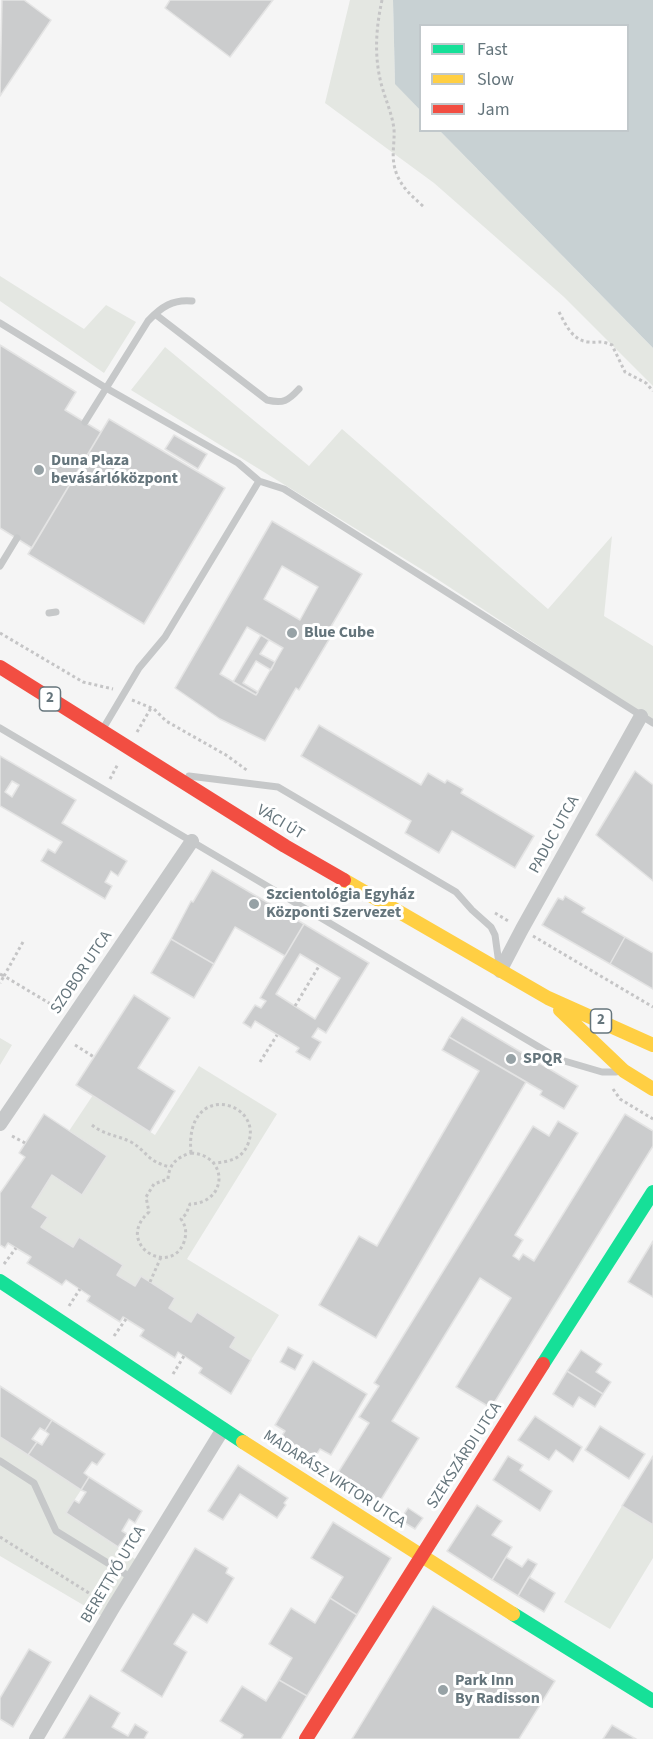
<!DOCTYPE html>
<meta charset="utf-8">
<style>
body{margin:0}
#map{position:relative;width:653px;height:1739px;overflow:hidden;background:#f5f5f5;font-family:"Source Sans 3",sans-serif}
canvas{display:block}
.legend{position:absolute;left:419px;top:24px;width:210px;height:108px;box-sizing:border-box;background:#fff;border:2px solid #c1c8cb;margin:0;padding:8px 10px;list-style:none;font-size:18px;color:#65757c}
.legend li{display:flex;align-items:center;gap:12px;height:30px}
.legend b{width:30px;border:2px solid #c1c8cb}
</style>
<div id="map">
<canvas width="653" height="1739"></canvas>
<ul class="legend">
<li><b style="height:8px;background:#16e098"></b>Fast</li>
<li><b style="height:8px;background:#ffcf43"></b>Slow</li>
<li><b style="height:8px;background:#f24e42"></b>Jam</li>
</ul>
</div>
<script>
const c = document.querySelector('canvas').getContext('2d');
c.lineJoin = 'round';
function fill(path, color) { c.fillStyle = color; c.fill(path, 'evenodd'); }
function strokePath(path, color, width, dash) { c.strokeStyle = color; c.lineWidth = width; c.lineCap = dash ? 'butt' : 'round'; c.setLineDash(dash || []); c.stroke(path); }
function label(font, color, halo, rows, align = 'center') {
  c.font = font + ' "Source Sans 3",sans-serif'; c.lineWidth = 6; c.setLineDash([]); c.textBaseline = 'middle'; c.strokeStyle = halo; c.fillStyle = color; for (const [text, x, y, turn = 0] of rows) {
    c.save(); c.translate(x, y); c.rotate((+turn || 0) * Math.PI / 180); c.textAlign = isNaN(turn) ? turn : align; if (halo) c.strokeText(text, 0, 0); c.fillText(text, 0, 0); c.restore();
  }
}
fill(new Path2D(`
 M350,0H393L395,83L420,110V130L440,131L653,348V386L564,297L434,183L325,103Z
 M0,276L84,329L106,305L136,322L104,373L0,301Z
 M165,347L309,466L342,429L548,609L612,536L604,616L653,646V721L434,577L131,390Z
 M0,1038L12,1045L0,1065Z
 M199,1066L277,1114L187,1259L279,1315L251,1360L230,1347L236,1337L197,1312L191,1322L169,1308L175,1298L141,1276L135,1286L117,1275L122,1264L80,1237L73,1247L41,1227L48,1217L32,1207L52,1175L69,1131L93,1095L155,1135Z
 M0,1437L81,1490L66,1513L141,1563L107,1619L0,1556Z
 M622,1506L653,1525V1558L610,1629L564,1602Z`), '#e4e7e2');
fill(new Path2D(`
 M393,0H653V348L440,131L628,130V26H420V110L395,84Z`), '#c8d1d3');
const building = new Path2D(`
 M2,0H24L51,20L0,96Z
 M170,0H273L230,57L165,8Z
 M0,345L76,392L65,410L101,432L32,548L0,528Z
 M109,419L225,488L144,624L28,554Z
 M174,435L207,454L198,469L165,449Z
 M272,521L362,574L326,635L330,638L299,690L296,688L265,741L220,719L175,688ZM282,566L318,587L300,620L264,599ZM247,627L283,648L256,695L220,674Z
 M261,635L269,640L260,654L275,662L271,670L256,661L243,683L258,692L256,695L233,682Z
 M319,725L421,785L428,773L445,783L447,780L463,789L461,793L534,836L515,868L452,831L439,853L405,833L411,821L301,756Z
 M0,756L76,800L62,823L127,861L118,876L111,871L105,882L112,886L105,899L41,861L48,849L55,853L62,842L0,806ZM12,781L19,785L12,797L5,792Z
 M635,771L653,785V881L596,835Z
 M212,870L304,924L285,956L235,927L214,964L171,939L191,901L193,902Z
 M565,896L585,908L582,912L625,937L610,964L542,925L558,898L563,900Z
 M304,924L369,963L326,1033L318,1028L312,1037L321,1042L310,1060L296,1052L299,1048L255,1021L251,1028L243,1023L255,1005L261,1008L266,1001L260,998ZM300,954L340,978L315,1019L276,994Z
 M625,937L653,953V989L610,964Z
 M171,939L214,964L194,998L151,973Z
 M134,995L170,1018L138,1068L175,1091L150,1132L76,1085Z
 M462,1017L578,1086L564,1109L540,1095L542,1091L449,1037Z
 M449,1037L526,1082L376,1338L319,1305L359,1236L377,1246L479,1071L442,1050Z
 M44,1114L107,1156L82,1195L52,1175L32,1207L48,1217L41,1227L73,1247L79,1237L123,1265L117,1275L135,1286L141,1276L175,1298L169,1308L191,1322L197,1312L236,1337L230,1347L251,1360L231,1394L199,1373L202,1368L178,1352L175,1358L140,1336L144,1330L123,1317L120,1322L87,1301L90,1296L66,1280L62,1285L27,1263L31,1257L16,1248L8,1243L5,1248L0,1245V1193L25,1157L19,1153Z
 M625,1114L653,1131V1146L491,1408L456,1387L511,1298L480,1278L392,1421L419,1438L377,1506L334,1479L369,1423L359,1417L379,1386L374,1383L533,1126L549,1136L558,1121L578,1133L515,1235L523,1240L513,1256L519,1260L523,1254L534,1261Z
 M653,1241V1297L628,1282Z
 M288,1347L303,1355L295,1370L280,1362Z
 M581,1350L602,1364L596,1372L611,1382L603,1394L567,1371Z
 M313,1361L367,1394L331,1455L320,1449L315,1457L281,1437L285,1431L275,1425Z
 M567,1371L603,1394L595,1407L579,1397L573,1407L553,1394Z
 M0,1386L52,1420L45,1431L40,1428L32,1439L37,1442L28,1455L0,1437Z
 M535,1416L582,1447L573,1462L556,1450L549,1460L518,1440Z
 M52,1420L105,1454L97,1465L92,1462L84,1473L89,1477L81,1490L28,1455L37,1442L42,1445L49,1434L45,1431Z
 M600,1426L645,1454L629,1479L585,1450Z
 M508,1456L523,1465L520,1470L552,1491L540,1511L493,1480Z
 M653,1456V1525L622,1506Z
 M238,1465L288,1498L284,1503L286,1505L277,1518L240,1494L223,1520L208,1511Z
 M89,1477L142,1511L135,1523L129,1519L122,1531L127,1534L118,1547L66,1513L74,1500L79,1503L86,1492L81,1490Z
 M477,1505L502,1521L492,1535L512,1547L492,1580L447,1551Z
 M408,1508L423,1518L415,1529L400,1520Z
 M333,1522L391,1558L357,1615L330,1598L343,1577L311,1558Z
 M195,1548L228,1568L226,1573L234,1578L207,1623L193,1614L174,1644L187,1652L162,1697L121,1671Z
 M506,1557L522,1567L528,1559L537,1564L518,1596L492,1580Z
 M529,1577L555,1593L544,1612L518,1596Z
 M330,1598L357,1615L307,1696L279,1680L292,1658L269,1644L291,1608L315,1623Z
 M433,1606L555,1681L519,1739H352Z
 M29,1649L51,1662L13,1727L0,1719V1698Z
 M279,1680L307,1696L281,1739H241L243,1735L220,1721L242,1686L266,1701Z
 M90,1695L120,1713L112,1727L128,1736L135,1724L148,1732L144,1739H63Z
 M612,1725L636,1739H603Z`);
fill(building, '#cbcccd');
strokePath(building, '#e4e4e4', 1.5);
strokePath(new Path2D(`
 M382,0C376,28 374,55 381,83C385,99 392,113 394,129C395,146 390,157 397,175C403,189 413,197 424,207
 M559,312C566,325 572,340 588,342C600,343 600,340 612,345L625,372L646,383L653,391
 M0,633L83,682L113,689
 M132,700L154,709L166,721L226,755L248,771
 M137,732L151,708
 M110,779L118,764
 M495,913L510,922
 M533,936L653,1007
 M23,942L4,976L59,1009
 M0,974L4,976L0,983
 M295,1006L319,966
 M75,1045L94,1057
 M260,1062L277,1035
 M613,1089L620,1099L653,1119
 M92,1125C104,1135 117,1135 131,1142C148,1152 146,1161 170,1167
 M12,1136L25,1143
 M191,1153C229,1155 228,1203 190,1204L186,1214L181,1219C186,1226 187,1233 184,1242C171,1278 113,1244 149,1212L146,1197L154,1184L168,1179C169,1164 177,1157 191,1153Z
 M191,1153C184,1079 265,1101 248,1144C242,1159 229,1162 214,1163
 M4,1264L16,1248
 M150,1282L161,1257
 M69,1306L80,1289
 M114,1336L126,1319
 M173,1374L184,1356
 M0,1537L100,1600`), '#c5c5c6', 3, [3, 3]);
strokePath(new Path2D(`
 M155,314L267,400C283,404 288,401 299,389
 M0,323L106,388L238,463L259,481L284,489L653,723
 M85,422L148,321C161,307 173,299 192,301
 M0,566L17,538
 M49,613L56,612
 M104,727L139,668L165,637L259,481
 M0,728L561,1060L602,1072H616
 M189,776L278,787L456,892L472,910L491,927L495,935L499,964
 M0,1461L34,1483L56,1531L132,1578`), '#c6c8c9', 7);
strokePath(new Path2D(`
 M500,971L522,929L641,716
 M0,1124L192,841
 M36,1739L113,1608L223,1429`), '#c6c8c9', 14);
strokePath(new Path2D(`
 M0,1281L243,1442
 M543,1364L653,1192
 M513,1614L653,1701`), '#16e098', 14);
strokePath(new Path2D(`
 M344,880L548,998L653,1045
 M560,1010L624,1071L653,1089
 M243,1442L513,1614`), '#ffcf43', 14);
strokePath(new Path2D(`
 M0,667L285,846L344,880
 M306,1739L543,1364`), '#f24e42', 14);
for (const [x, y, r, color] of [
 [39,470,6,"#97a2a6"],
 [292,633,6,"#97a2a6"],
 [254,904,6,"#97a2a6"],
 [511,1059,6,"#97a2a6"],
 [443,1690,6,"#97a2a6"]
]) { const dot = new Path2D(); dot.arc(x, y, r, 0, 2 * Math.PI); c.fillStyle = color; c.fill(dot); strokePath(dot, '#fff', 2); }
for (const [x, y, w] of [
 [50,699,21],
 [601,1021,21]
]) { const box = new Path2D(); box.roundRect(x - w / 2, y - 12, w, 24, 4.5); c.fillStyle = '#fff'; c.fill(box); strokePath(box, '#65757c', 1.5); }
label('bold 15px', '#65757c', null, [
 ["2",50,699],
 ["2",601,1021]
]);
label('bold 16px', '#65757c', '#fff', [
 ["Duna Plaza",51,461],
 ["bevásárlóközpont",51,479],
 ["Blue Cube",304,633],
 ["Szcientológia Egyház",266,895],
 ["Központi Szervezet",266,913],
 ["SPQR",523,1059],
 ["Park Inn",455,1681],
 ["By Radisson",455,1699]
], 'left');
label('16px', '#65757c', '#fff', [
 ["VÁCI ÚT",280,823,31],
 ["PADUC UTCA",555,835,-61],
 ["SZOBOR UTCA",82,973,-56],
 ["SZEKSZÁRDI UTCA",465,1456,-57],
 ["MADARÁSZ VIKTOR UTCA",334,1480,33],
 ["BERETTYÓ UTCA",114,1575,-59]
]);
</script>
